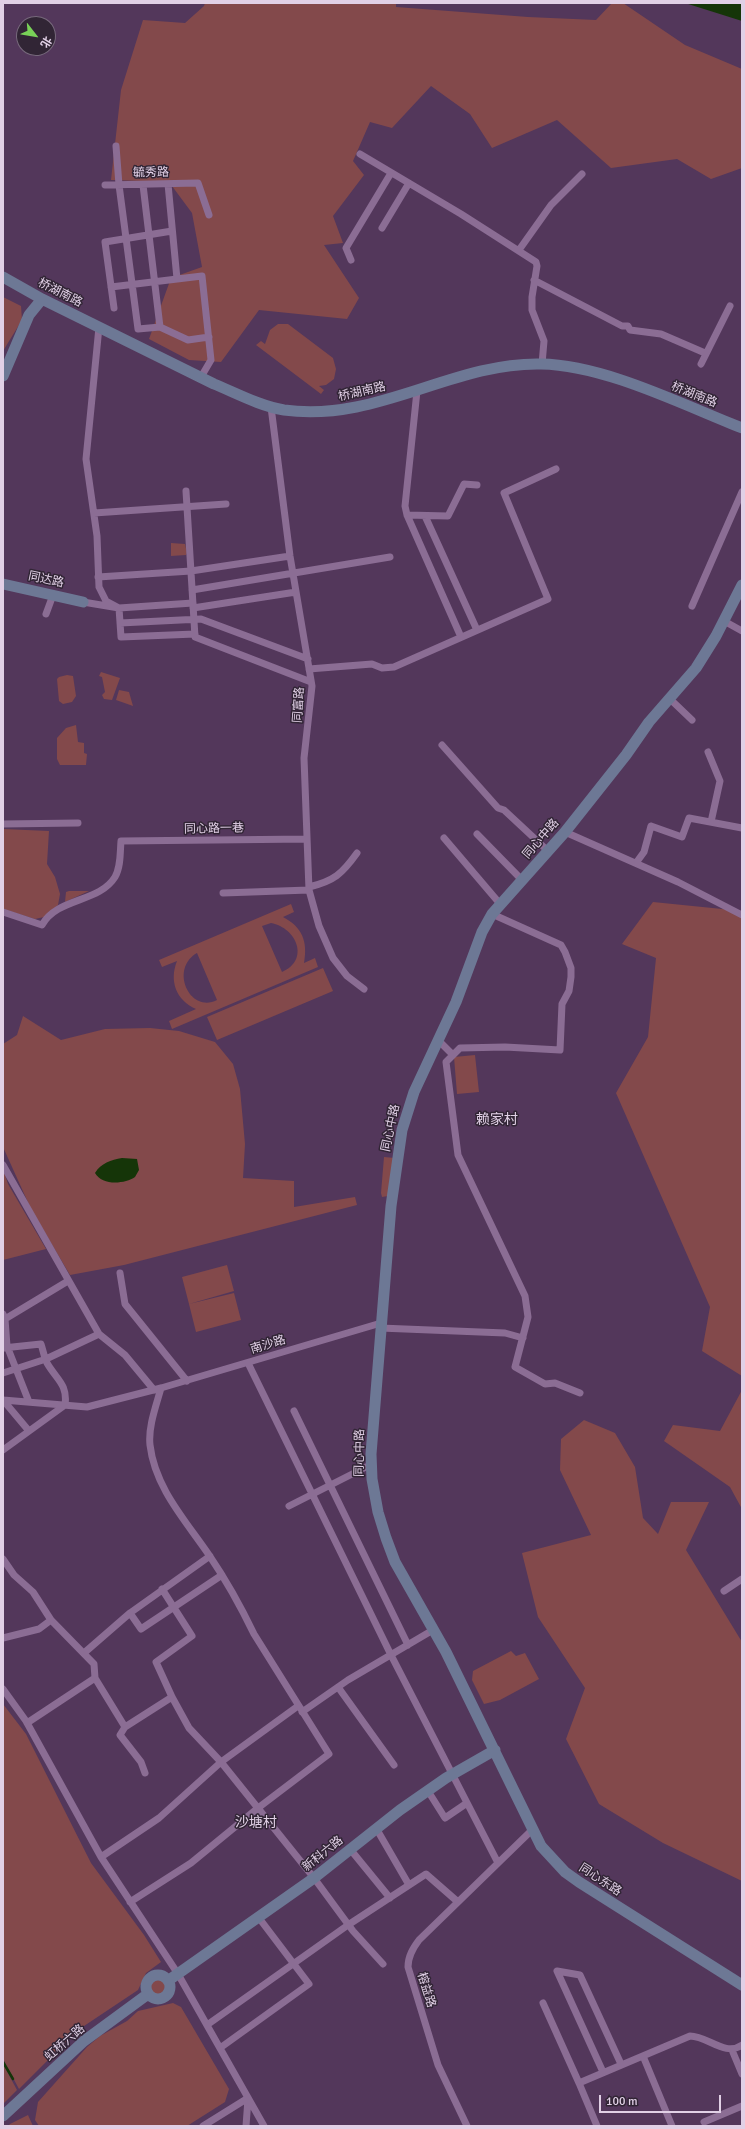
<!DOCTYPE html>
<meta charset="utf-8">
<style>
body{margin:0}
#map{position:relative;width:745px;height:2129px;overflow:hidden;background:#53375b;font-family:Signika,"Noto Sans SC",sans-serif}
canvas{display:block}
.frame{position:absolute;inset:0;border:4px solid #e1d0e6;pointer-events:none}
.north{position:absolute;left:16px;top:16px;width:40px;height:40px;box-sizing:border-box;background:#312535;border:1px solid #77697c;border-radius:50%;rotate:121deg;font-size:11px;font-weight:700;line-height:16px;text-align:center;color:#e1d0e6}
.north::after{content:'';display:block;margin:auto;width:14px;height:18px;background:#79d158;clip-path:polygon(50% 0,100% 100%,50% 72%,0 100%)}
.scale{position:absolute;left:599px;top:2095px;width:122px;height:18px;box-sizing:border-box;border:2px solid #e1d0e6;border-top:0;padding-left:5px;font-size:12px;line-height:14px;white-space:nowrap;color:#e1d0e6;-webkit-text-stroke:3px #312535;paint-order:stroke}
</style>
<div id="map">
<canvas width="745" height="2129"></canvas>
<div class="frame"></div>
<div class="north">北</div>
<div class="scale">100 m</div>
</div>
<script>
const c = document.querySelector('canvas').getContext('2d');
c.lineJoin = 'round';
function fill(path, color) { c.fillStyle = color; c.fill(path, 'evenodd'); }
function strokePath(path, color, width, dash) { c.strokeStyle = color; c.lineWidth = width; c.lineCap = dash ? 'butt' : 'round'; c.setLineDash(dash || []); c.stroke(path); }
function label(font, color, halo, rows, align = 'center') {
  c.font = font + ' Signika,"Noto Sans SC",sans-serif'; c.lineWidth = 3; c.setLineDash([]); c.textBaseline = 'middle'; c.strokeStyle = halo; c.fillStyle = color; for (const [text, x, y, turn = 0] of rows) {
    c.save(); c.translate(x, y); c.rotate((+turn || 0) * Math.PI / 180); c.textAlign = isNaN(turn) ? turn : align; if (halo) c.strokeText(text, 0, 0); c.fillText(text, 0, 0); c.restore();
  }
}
fill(new Path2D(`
 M205,3H396V7L528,17L596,20L612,3H623L685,45L742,69V168L711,179L677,159L611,168L557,120L492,148L470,114L431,86L392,128L370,122L353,161L364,175L333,216L343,243L324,245L359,298L347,319L259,310L221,362L189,360L149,339L171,278L202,267L192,213L169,182L111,180L121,90L143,20L185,23L204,6Z
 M3,297L21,306L22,320L3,351Z
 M278,324H288L333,358L336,369L334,379L326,385L319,386L324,390L321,394L256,345L261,341L265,344L270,330Z
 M171,543L185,544L187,553L186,555L171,556Z
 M101,672L120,678L112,700L104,699L102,695L105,692L102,677L99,676Z
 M67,675L73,676L76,696L72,702L63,704L59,701L57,679L59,677Z
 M119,690L129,692L133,706L116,700Z
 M76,725L78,742L84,743V753L87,754L86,765H60L57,759V738L66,728Z
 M3,829L49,831L47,864L55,877L60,894L58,905L44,917L35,919L3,909Z
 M69,891H89L65,902L66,892Z
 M653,902L742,911V1376L702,1351L710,1307L616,1093L648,1037L656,958L622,944Z
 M291,904L294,912L283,917C302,927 308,941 304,963L315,958L318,967L172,1029L169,1021L196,1009C176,1000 169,981 177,961L162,967L159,960ZM271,923C297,928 310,960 282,972L262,926ZM197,953L217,1000C190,1014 169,969 197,953Z
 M323,968L333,991L217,1040L207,1017Z
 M23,1016L61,1040L105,1029L150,1028L179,1031L215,1042L233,1064L240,1089L245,1144L243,1178L294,1181V1207L355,1197L357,1205L124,1265L70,1275L31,1209L3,1147V1044L17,1035Z
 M475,1055L479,1092L457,1094L454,1057Z
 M384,1157L395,1158L388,1196L382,1197L381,1193Z
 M3,1169L8,1184L46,1249L3,1260Z
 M227,1265L234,1291L189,1304L182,1277Z
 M234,1293L241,1320L196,1332L189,1304Z
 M742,1390V1509L730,1487L664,1441L673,1425L720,1431Z
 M584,1420L615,1433L635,1467L643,1518L658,1534L671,1502H709L686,1550L742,1642V1881L663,1843L599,1804L566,1739L585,1688L538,1617L522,1553L591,1535L560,1470L561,1439Z
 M511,1651L516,1656L525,1653L539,1679L500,1700L484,1704L472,1680L473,1671Z
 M3,1704L26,1734L91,1863L144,1935L161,1962L146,1973L138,1990L78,2030L19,2089L3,2059Z
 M150 1987a8 8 0 1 1 16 0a8 8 0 1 1-16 0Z
 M173,2003L181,2007L229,2089L225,2102L187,2126H39L35,2120L38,2102L87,2047L100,2036L127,2021L138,2011Z
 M3,2064L17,2090L3,2104Z
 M28,2115L33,2126H8L10,2124Z`), '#83494b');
fill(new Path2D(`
 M685,3H742V21Z
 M122,1158L137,1159L139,1170L135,1177C125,1184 102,1186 95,1173C101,1163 111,1160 122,1158Z`), '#153508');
strokePath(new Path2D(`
 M3,2062L13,2079`), '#153508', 2.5);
strokePath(new Path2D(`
 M116,146L119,185L138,329L160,327L188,340L209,337
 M360,154L461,214L536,262L537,266L532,297V310L544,341L542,364
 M168,184L177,279
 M105,185L198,183L209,215
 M143,185L160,327
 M382,228L409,183
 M519,250L551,205L582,174
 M351,260L346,248L391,173
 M534,280L622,326H628L630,330L661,334L705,353
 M111,287L202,276L211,360L201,377
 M114,308L105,242L172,231
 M99,327L86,459L97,536L99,587L106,601L119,608L121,637L195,634
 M701,364L730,306
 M417,391L405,506L407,515L461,637
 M271,407L290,556L312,686L304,758L309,890L319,926L333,958L347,976L364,989
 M186,491L195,637L311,682
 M94,513L226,504
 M407,515L448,516L464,484L477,485
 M425,516L477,630
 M98,577L191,571L290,556
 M192,590L390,557
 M83,602L119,608L193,603
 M692,606L742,492
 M193,608L296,592
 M46,614L53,595
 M724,621L742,631
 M120,623L201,619L308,659
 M309,669L372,664L382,668L394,667L548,599L504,493L556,469
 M670,699L692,720
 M442,745L498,808L504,810L548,851
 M708,752L720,781L711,822
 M3,824L78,823
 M565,832L678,882L742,915
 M477,834L522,880
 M444,838L501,905
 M636,863L644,852L651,826L682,837L689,818L742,828
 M309,887C334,881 342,874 357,853
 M223,893L309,890
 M3,912L42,925C58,897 99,903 115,877C121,867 120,852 121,841L307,839
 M492,914L561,945L565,952L571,968V977L569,991L562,1004L560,1050L505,1047L460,1048L446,1062L458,1155L525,1296L528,1317L515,1367L545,1384L555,1383L580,1393
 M438,1040L453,1055
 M3,1165L99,1334L125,1355L154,1390
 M120,1273L125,1304L187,1381
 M3,1314L5,1319L7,1346L29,1402
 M5,1319L68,1281
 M380,1328L505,1333L523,1338
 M3,1348L41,1344C43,1350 44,1357 47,1363C56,1379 68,1384 65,1405L3,1450
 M248,1363L391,1655L498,1863
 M3,1373L46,1359L99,1334
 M3,1400L87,1407L161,1388L381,1323
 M3,1400L29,1431
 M294,1411L408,1645
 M289,1506L372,1464
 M3,1559L14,1575L33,1592L51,1620L94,1664L95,1678L125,1727L120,1735L141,1762L145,1773
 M162,1589L192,1636L156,1662L172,1697L189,1728L221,1762L314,1878L353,1931L383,1964
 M724,1591L742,1579
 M130,1613L141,1629L222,1575
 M3,1638L39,1629L51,1620
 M84,1653L130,1613L210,1556
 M338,1687L394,1765
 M3,1689L26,1721L101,1857L178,1974L264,2126
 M302,1712L348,1680L433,1630
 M27,1723L95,1678
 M125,1727L172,1697
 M428,1791L445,1818L467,1803
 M376,1828L409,1885
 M350,1849L390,1898
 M101,1857L159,1818L221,1762L298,1706
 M130,1902L191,1863L258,1808L329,1754L254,1634C241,1607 226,1580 209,1555C186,1521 155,1488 150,1445C148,1427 156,1406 161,1388
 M543,2003L579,2083L690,2036C708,2036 725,2057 742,2045
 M207,2025L348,1925L426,1874L458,1902
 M220,2048L309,1984L259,1918
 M732,2050L742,2074
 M643,2056L672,2126
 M603,2072L557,1971L580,1975L621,2064
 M579,2083L597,2126
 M704,2122L742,2106
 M203,2126L248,2098
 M246,2126L248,2099
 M467,2126L438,2065L408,1967C408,1956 413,1948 419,1940L532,1830`), '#8b6d94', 7);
strokePath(new Path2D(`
 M3,277L42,299L214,384C236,393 260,406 284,410C377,423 452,362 541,364C605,365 683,405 742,428
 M3,376L29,315L42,299
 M3,584L83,602
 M742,585L716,636L696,668L649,722L626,755L565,832L492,914L482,932L456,1002L414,1092L402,1130L391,1206L371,1454L372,1479L378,1512L386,1538L395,1562L446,1652L541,1846L565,1872L579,1882L742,1985
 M146 1987a12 12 0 1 1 24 0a12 12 0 1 1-24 0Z
 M169,1980L314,1878L400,1810L446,1778L495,1750
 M3,2116L84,2041L148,1994`), '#6d7895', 11);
label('12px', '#e1d0e6', '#312535', [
 ["毓秀路",151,173,-1],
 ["桥湖南路",60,293,27],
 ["桥湖南路",362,392,-13],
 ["桥湖南路",694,395,22],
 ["同达路",46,580,12],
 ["同富路",299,705,-86],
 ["同心路一巷",214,829,-1],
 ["同心中路",541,839,-49],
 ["同心中路",391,1128,-78],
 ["南沙路",268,1345,-17],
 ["同心中路",360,1453,-89],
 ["新科六路",323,1854,-39],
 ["同心东路",600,1880,33],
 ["榕益路",426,1990,73],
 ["虹桥六路",65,2043,-41]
]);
label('14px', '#e1d0e6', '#312535', [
 ["赖家村",497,1120],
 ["沙塘村",256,1823]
]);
</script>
